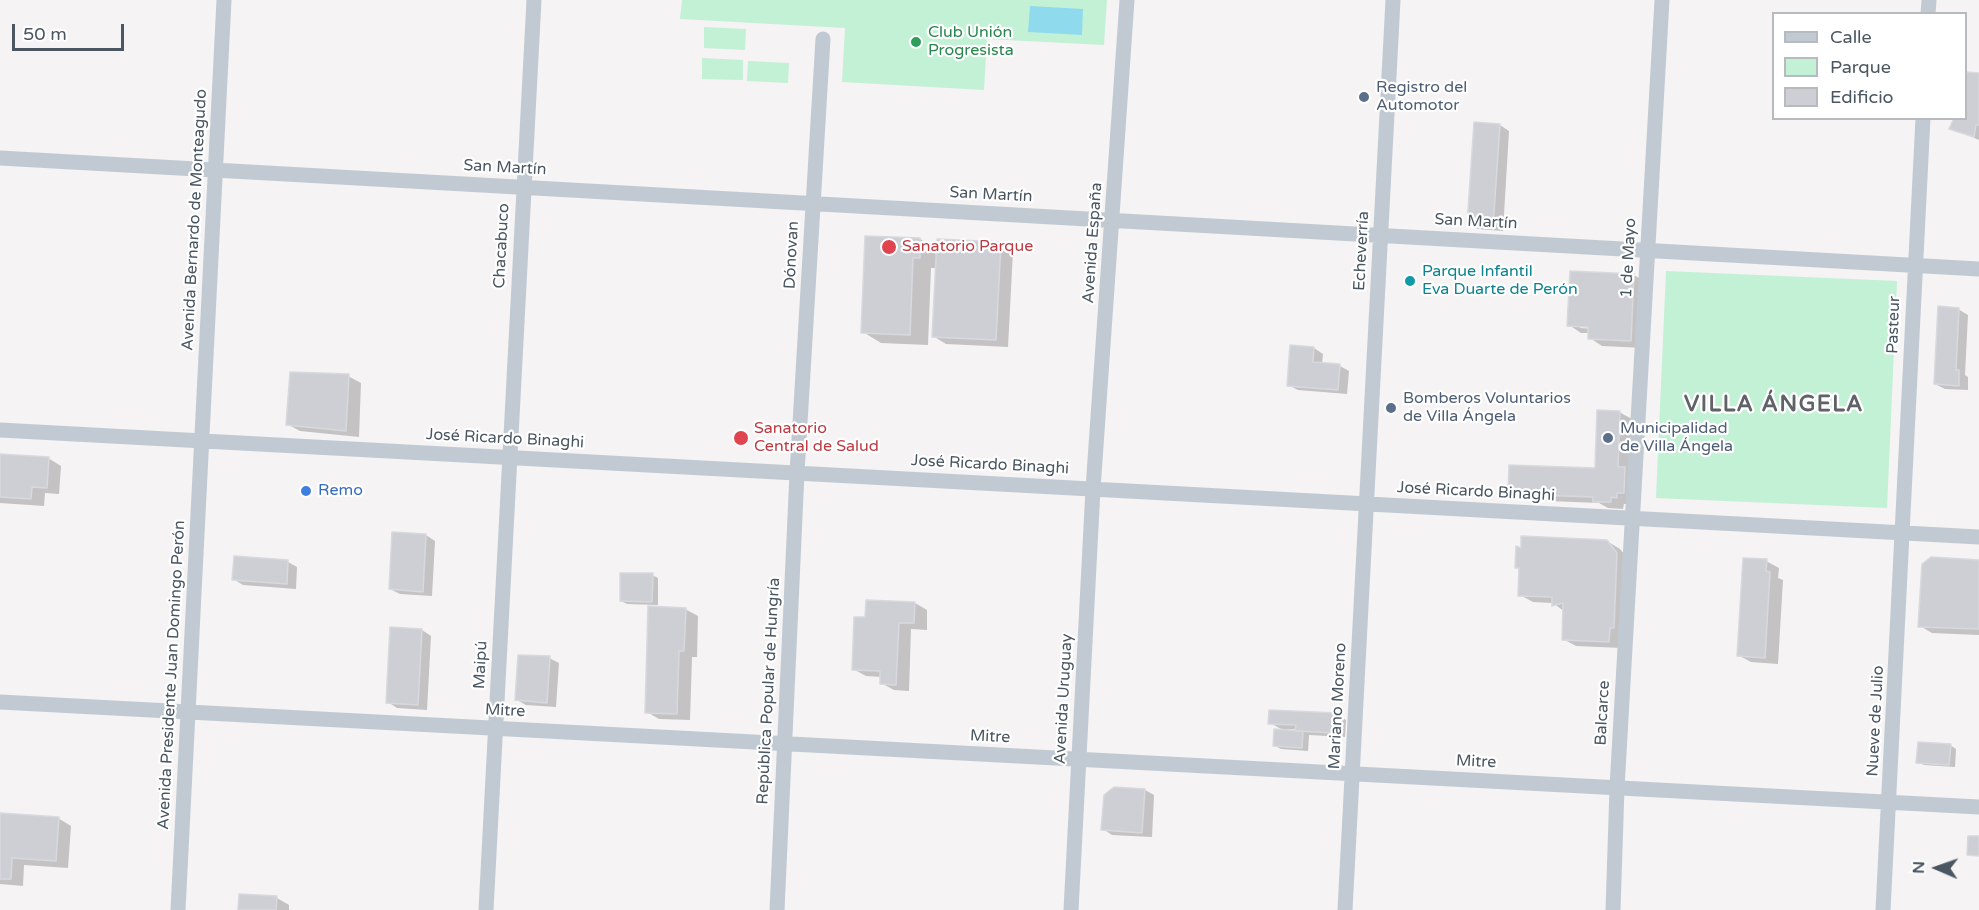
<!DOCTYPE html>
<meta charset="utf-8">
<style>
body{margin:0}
#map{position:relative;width:1979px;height:910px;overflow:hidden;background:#f5f3f3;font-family:"Varela Round",sans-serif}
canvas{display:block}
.legend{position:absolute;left:1772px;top:12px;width:195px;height:108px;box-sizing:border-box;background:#fff;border:2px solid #b7bbc0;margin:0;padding:8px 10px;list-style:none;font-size:18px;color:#4a5661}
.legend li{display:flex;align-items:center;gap:12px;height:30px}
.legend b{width:30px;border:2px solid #b7bbc0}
.north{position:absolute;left:1907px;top:838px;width:60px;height:60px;-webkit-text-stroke:4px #fff;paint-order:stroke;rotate:272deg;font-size:16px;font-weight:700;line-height:24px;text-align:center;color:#4a5661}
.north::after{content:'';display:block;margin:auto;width:21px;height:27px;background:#4a5661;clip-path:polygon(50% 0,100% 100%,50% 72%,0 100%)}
.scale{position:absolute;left:12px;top:24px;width:112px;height:27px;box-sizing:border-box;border:3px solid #4a5661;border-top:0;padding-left:8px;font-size:18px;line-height:21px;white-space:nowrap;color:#4a5661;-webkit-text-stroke:4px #fff;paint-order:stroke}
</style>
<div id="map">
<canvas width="1979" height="910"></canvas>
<ul class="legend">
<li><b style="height:8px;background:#c1cad2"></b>Calle</li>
<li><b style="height:16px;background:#c3f1d5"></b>Parque</li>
<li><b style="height:16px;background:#cdcfd5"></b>Edificio</li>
</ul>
<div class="north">N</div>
<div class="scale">50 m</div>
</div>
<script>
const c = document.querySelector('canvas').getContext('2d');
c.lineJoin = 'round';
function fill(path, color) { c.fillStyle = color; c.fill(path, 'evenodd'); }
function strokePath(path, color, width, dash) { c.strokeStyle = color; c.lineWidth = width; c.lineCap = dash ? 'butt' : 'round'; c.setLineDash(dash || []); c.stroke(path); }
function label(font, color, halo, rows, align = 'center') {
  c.font = font + ' "Varela Round",sans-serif'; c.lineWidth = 4.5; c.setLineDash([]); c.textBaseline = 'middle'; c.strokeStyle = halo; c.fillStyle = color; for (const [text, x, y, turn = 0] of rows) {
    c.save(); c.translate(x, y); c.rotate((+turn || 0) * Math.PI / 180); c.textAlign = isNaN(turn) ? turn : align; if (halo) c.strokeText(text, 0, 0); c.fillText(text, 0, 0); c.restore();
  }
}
fill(new Path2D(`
 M682,0H1107L1104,45L987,39L984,90L842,82L845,28L680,19Z
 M704,27L746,29L745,50L704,48Z
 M702,58L743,60V80L702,79Z
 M748,61L789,63L788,83L747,81Z
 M1666,271L1897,281L1887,508L1656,498Z`), '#c3f1d5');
fill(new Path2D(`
 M1030,6L1083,9L1082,35L1028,32Z`), '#90daee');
fill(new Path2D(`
 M1966,74H1979V140L1951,128L1966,118Z
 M1476,124L1500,125L1509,131L1503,231L1478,229L1469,224Z
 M866,237L920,239L938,249L1000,243L1013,251L1008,347L946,344L933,336L937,268H931L928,345L881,343L863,332Z
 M1571,272L1634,275L1647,283L1644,348L1602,346L1590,338V333H1581L1569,325ZM1580,325L1596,329L1580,328Z
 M1958,309L1968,315L1965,375L1968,377V390L1945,389L1935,384Z
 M1314,348L1323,354L1322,364L1340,366L1349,371L1347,394L1298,390L1288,385Z
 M348,376L361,383L359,437L300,431L287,424Z
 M1619,412L1632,419L1629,504H1624L1623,509L1608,508L1599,503L1523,500L1510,493L1597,470Z
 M0,456L48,458L61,466L59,494L45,493L44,506L0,503Z
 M426,535L435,541L432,596L400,594L390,589Z
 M1607,541L1620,549L1630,561L1622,648L1576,646L1563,639L1565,612L1553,603L1533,602L1520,595L1521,569L1517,567Z
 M235,558L288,562L297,567L296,589L243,585L233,579Z
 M1766,561L1779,568L1778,578L1783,580L1778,664L1751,662L1738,655Z
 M1979,562V635L1932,633L1920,626Z
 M652,575L658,578V605L627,604L621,601Z
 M915,603L927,610V630L911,629L909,691L894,690L881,683L882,677L866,676L853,669L867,619Z
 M685,609L698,616L697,657H692L690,720L659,719L647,712Z
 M422,630L431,636L427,710L397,708L388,702Z
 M549,658L559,663L556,707L526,705L517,700Z
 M1337,715L1346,720L1345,737L1309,735L1308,751L1281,749L1275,746L1300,732L1295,729L1283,730L1270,723Z
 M1950,745L1956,749L1955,767L1924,765L1918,762Z
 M1145,790L1154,795L1152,837L1112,835L1103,829Z
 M0,815L58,818L71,826L68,868L24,865L23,886L0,884Z
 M277,898L289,905V910H239Z`), '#0003');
const building = new Path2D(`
 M1966,72L1979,73V125H1976L1974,137L1949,129L1954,118H1966Z
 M1474,122L1500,124L1493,227L1467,225Z
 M865,236L920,238V258H913L910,335L861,333Z
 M937,239L1001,242L996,340L932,337Z
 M1570,271L1634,274L1631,341L1588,339V327L1567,326Z
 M1938,306L1959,308L1956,370H1959V386L1934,384Z
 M1290,345L1314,347L1313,362L1340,364L1338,390L1287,386Z
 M290,372L349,374L346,431L286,425Z
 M1597,410L1620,411L1618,467H1625L1624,493H1617V498L1611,497V502H1593V497L1508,494L1509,465L1595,468Z
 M0,454L49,457L47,488L32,487L31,499L0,497Z
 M392,532L426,534L423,592L389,589Z
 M1521,536L1607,540L1617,553L1614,628H1610L1609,642L1562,640L1563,603L1552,606V597L1518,596L1519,568H1515L1516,546L1521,548Z
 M234,556L288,560L287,584L232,580Z
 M1931,557L1979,560V629L1918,627L1922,564Z
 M1743,558L1767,559L1766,571L1770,572L1765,658L1737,656Z
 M620,573H653L652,602L620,601Z
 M866,600L915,602L914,623H899L896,685L880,684V671L852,670L854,617H865Z
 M648,606L686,608L684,651H679L677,714L645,713Z
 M390,627L422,629L418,705L386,703Z
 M518,655L550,656L547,703L515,700Z
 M1269,710L1337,713L1336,733L1295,731L1296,725L1268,724Z
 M1274,729L1303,731L1302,748L1273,746Z
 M1918,742L1951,744L1949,765L1916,763Z
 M1114,787L1145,789L1142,833L1101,830L1104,795Z
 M0,813L59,817L56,861L12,858L11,879H0Z
 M1968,836H1979V856L1967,855Z
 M239,894L277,896L276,910H238Z`);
fill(building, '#cdcfd5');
strokePath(building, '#d7d9de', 1.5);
strokePath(new Path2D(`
 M1928,14L1929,0
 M0,158L1979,269
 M0,430L1979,537
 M0,702L1979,807
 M178,910L224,0
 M486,910L534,0
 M777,910L797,473L823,39
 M1071,910L1093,489L1127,0
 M1345,910L1393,0
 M1613,910L1617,788L1662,0
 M1883,910L1923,118`), '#c1cad2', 15);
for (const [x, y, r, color] of [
 [916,42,6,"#2e9e5b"],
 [1364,97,6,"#5c6f8a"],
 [889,247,8,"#e0444e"],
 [1410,281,6,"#0f9aa8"],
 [1391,408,6,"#5c6f8a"],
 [741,438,8,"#e0444e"],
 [1608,438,6,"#5c6f8a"],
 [306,491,6,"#3f7fe0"]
]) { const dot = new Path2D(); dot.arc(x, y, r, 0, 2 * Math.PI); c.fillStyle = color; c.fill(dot); strokePath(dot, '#fff', 2); }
label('16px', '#27864d', '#fff', [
 ["Club Unión",928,33],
 ["Progresista",928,51]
], 'left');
label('16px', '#4e5e75', '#fff', [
 ["Registro del",1376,88],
 ["Automotor",1376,106],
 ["Bomberos Voluntarios",1403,399],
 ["de Villa Ángela",1403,417],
 ["Municipalidad",1620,429],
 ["de Villa Ángela",1620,447]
], 'left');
label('16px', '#4a5661', '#fff', [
 ["San Martín",505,168,3],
 ["San Martín",991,195,3],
 ["Avenida Bernardo de Monteagudo",195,220,-87],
 ["San Martín",1476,222,3],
 ["Avenida España",1093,243,-86],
 ["Chacabuco",502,246,-87],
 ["Echeverría",1362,251,-87],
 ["Dónovan",792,255,-87],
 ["1 de Mayo",1629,258,-87],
 ["Pasteur",1894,325,-88],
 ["José Ricardo Binaghi",505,439,3],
 ["José Ricardo Binaghi",990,465,3],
 ["José Ricardo Binaghi",1476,492,3],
 ["Maipú",481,665,-87],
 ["Avenida Presidente Juan Domingo Perón",172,675,-87],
 ["República Popular de Hungría",769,691,-87],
 ["Avenida Uruguay",1064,699,-87],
 ["Mariano Moreno",1338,706,-87],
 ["Mitre",505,711,3],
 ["Balcarce",1603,713,-87],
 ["Nueve de Julio",1876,721,-87],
 ["Mitre",990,737,3],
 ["Mitre",1476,762,3]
]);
label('16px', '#be3a42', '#fff', [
 ["Sanatorio Parque",902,247],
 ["Sanatorio",754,429],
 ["Central de Salud",754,447]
], 'left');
label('16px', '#0d838f', '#fff', [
 ["Parque Infantil",1422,272],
 ["Eva Duarte de Perón",1422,290]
], 'left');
label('16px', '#366cbe', '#fff', [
 ["Remo",318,491]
], 'left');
c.letterSpacing = '1.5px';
label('bold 22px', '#5f6368', '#fff', [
 ["VILLA ÁNGELA",1774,405]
]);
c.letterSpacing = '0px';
</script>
